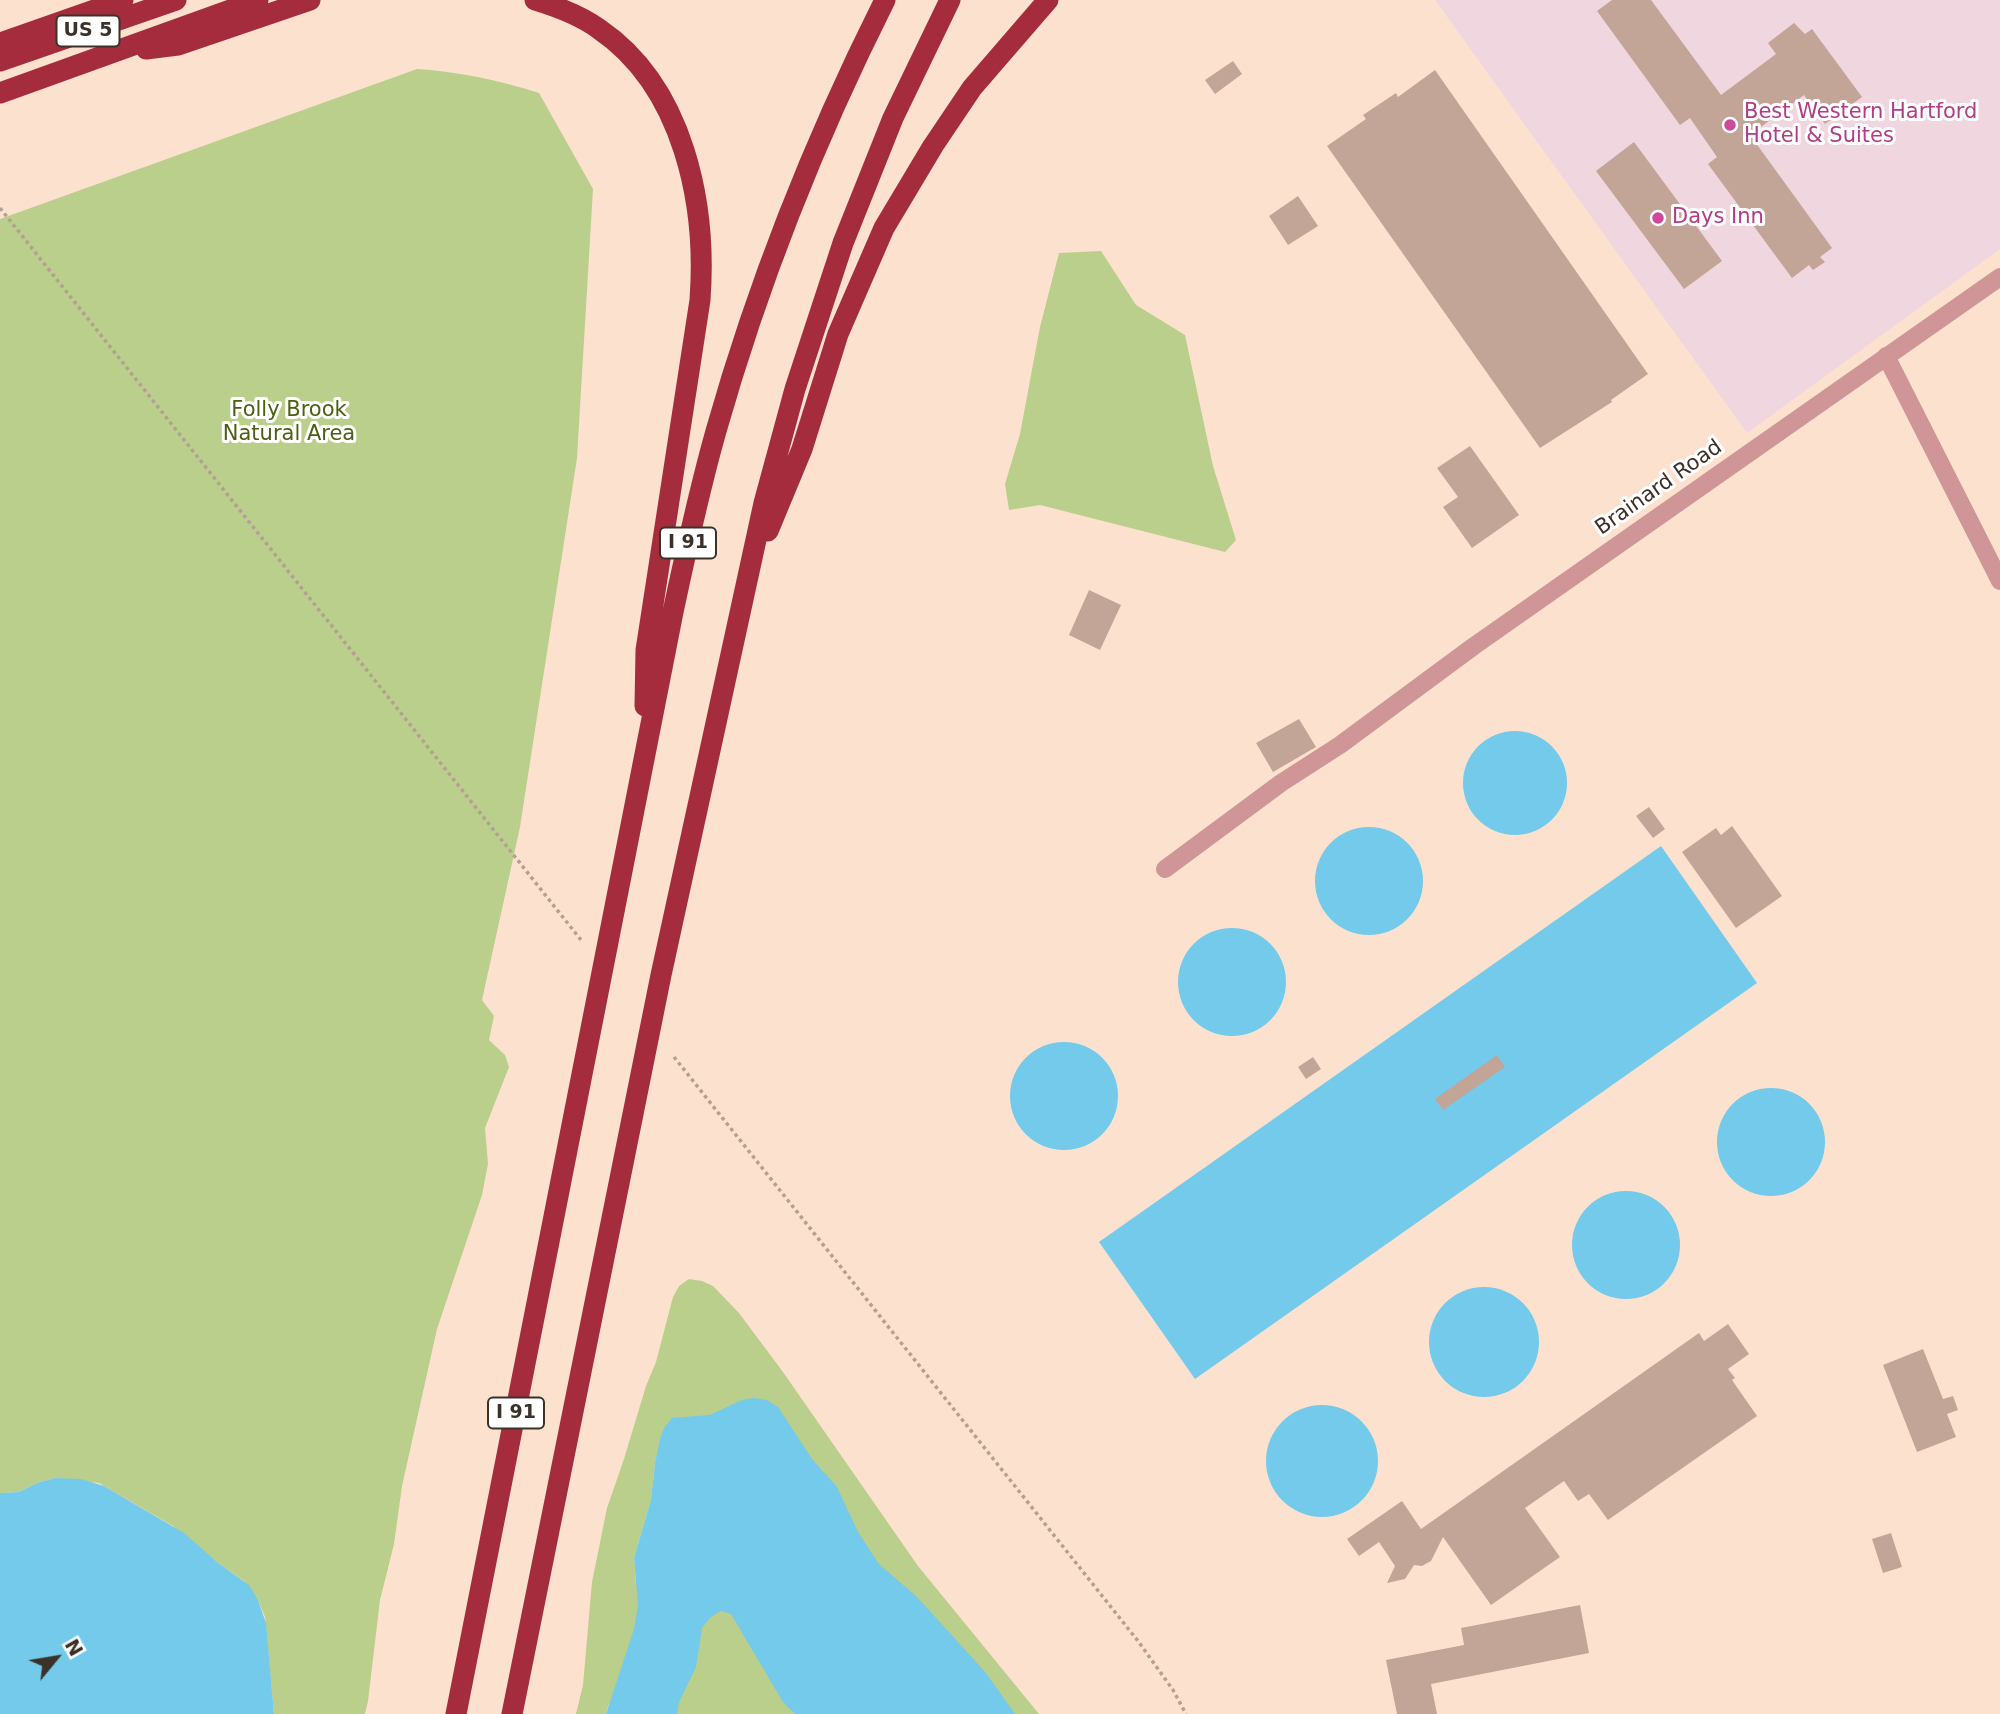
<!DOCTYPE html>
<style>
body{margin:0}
#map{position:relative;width:2000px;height:1714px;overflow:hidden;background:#fce2ce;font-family:"DejaVu Sans",sans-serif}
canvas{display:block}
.north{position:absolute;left:21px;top:1623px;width:70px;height:70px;-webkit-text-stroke:5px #fff;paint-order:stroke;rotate:60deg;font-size:19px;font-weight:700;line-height:28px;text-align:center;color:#3b3129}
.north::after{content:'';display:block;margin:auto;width:24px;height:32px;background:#3b3129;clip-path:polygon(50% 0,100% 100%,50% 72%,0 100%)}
</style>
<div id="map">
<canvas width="2000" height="1714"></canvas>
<div class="north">N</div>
</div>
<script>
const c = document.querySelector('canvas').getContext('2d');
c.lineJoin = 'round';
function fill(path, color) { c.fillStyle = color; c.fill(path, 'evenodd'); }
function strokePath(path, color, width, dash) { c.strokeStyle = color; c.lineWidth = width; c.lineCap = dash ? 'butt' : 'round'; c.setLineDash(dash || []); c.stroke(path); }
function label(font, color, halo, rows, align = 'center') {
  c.font = font + ' "DejaVu Sans",sans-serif'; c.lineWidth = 6; c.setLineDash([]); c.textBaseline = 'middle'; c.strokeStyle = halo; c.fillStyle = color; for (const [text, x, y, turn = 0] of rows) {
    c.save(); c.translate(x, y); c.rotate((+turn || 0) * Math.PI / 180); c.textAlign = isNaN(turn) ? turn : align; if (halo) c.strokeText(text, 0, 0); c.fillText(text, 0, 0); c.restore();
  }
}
fill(new Path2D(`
 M1435,0H2000V249L1747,433Z`), '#efd6df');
fill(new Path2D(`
 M417,69C460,72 498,80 539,93L593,189L577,458L520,827L482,1000L494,1016L489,1040L505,1055L509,1067L485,1128L488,1164L482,1195L437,1329L402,1486L394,1544L380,1600L368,1701L365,1714H274L265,1617L258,1600L244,1581L217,1562L173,1526L99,1483L55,1478L37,1483L19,1492L0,1493V219Z
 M1101,251L1136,305L1185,335L1213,466L1236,540L1225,552L1040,505L1009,510L1005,484L1020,434L1040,327L1059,253Z
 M689,1279L702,1281L713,1286L739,1313L783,1372L918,1566L1039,1714H608L609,1703L606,1714H576L583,1685L592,1582L607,1508L624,1459L646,1386L656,1362L673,1297L679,1286ZM664,1428L636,1583L634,1558L651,1500L655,1463Z`), '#b9cf8b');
fill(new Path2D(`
 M1463 783a52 52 0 1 1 104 0a52 52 0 1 1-104 0Z
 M1315 881a54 54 0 1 1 108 0a54 54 0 1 1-108 0Z
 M1661,846L1757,983L1195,1379L1099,1242Z
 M1178 982a54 54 0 1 1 108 0a54 54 0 1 1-108 0Z
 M1010 1096a54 54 0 1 1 108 0a54 54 0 1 1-108 0Z
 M1717 1142a54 54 0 1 1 108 0a54 54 0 1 1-108 0Z
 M1572 1245a54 54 0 1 1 108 0a54 54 0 1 1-108 0Z
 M1429 1342a55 55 0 1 1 110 0a55 55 0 1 1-110 0Z
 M754,1398L767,1400L778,1407L812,1459L837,1487L858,1532L879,1564L917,1597L986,1673L1015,1714H795L783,1702L731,1614L720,1611L710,1618L702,1628L696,1667L679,1702L677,1714H606L634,1629L638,1605L634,1558L651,1500L655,1463L660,1439L664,1428L672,1418L710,1415L742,1400Z
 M1266 1461a56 56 0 1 1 112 0a56 56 0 1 1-112 0Z
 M55,1478L81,1479L104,1486L184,1533L217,1562L249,1585L258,1600L266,1623L274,1714H0V1493L19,1492L37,1483Z`), '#73caea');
fill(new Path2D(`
 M1612,0H1651L1721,95L1776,54L1768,43L1794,23L1805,34L1812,29L1862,97L1825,124L1804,95L1750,135L1832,248L1820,257L1825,262L1813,270L1809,265L1792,278L1708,164L1717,157L1690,118L1680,125L1597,11Z
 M1233,61L1242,74L1215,94L1205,80Z
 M1435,70L1648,374L1611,400L1612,402L1540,448L1327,146L1366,119L1363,115L1396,93L1398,97Z
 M1634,142L1722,261L1684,289L1596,171Z
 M1298,196L1318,226L1288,245L1269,216Z
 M1470,446L1519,515L1472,548L1443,507L1458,497L1437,468Z
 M1089,590L1121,605L1100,650L1069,635Z
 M1299,719L1316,747L1273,772L1256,743Z
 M1649,807L1665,829L1653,838L1636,816Z
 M1732,826L1782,896L1736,928L1682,852L1716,828L1721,835Z
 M1497,1055L1505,1067L1443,1110L1435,1099Z
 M1313,1057L1321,1069L1306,1079L1298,1067Z
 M1728,1324L1749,1354L1728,1369L1735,1378L1732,1380L1757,1416L1608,1520L1589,1494L1578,1501L1564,1481L1525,1508L1560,1557L1491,1605L1443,1537L1431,1561L1422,1566L1414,1565L1405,1579L1387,1583L1395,1566L1379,1542L1359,1556L1347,1539L1402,1501L1421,1529L1699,1333L1704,1341Z
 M1923,1349L1943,1399L1953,1396L1958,1410L1947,1414L1956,1437L1917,1452L1883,1365Z
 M1891,1533L1902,1567L1883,1573L1872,1539Z
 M1580,1605L1589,1653L1431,1684L1437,1714H1397L1386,1660L1464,1645L1461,1628Z`), '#c2a597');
strokePath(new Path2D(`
 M0,208L581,940
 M674,1057L1138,1641L1173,1690L1186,1714`), '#b4a091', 3.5, [3.5, 3.5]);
strokePath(new Path2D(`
 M1886,356L2000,581
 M1165,869L1281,783L1340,745L1474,646L2000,277`), '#d09697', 18);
strokePath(new Path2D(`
 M535,0C558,7 580,15 599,29C684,87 707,204 700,300L646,650L645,706
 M0,43L123,0
 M146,49L178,45L310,0
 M0,61L176,0
 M0,93L258,0
 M768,531L802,449L838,334L884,228L933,146L972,88L1048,0
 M456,1714L673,612C686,551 699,491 716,431C758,283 816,137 885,0
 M512,1714L661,975L764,503L795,389L843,243L893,118L950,0`), '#a42c3c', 21);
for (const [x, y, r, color] of [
 [1730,125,7,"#d1479c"],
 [1658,218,7,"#d1479c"]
]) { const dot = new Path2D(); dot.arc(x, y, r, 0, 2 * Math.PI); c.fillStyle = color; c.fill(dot); strokePath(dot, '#fff', 2.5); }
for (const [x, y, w] of [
 [88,31,63],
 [688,543,56],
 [516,1413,56]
]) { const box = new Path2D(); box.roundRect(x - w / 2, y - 15.5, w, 31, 5); c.fillStyle = '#fff'; c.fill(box); strokePath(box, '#3b3129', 2); }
label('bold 19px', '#3b3129', null, [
 ["US 5",88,31],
 ["I 91",688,543],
 ["I 91",516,1413]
]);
label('21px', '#b23c85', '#fff', [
 ["Best Western Hartford",1744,113],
 ["Hotel & Suites",1744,137],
 ["Days Inn",1672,218]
], 'left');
label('21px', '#4c5f14', '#fff', [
 ["Folly Brook",289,411],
 ["Natural Area",289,435]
]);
label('21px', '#3b3129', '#fff', [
 ["Brainard Road",1659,488,-35]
]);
</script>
